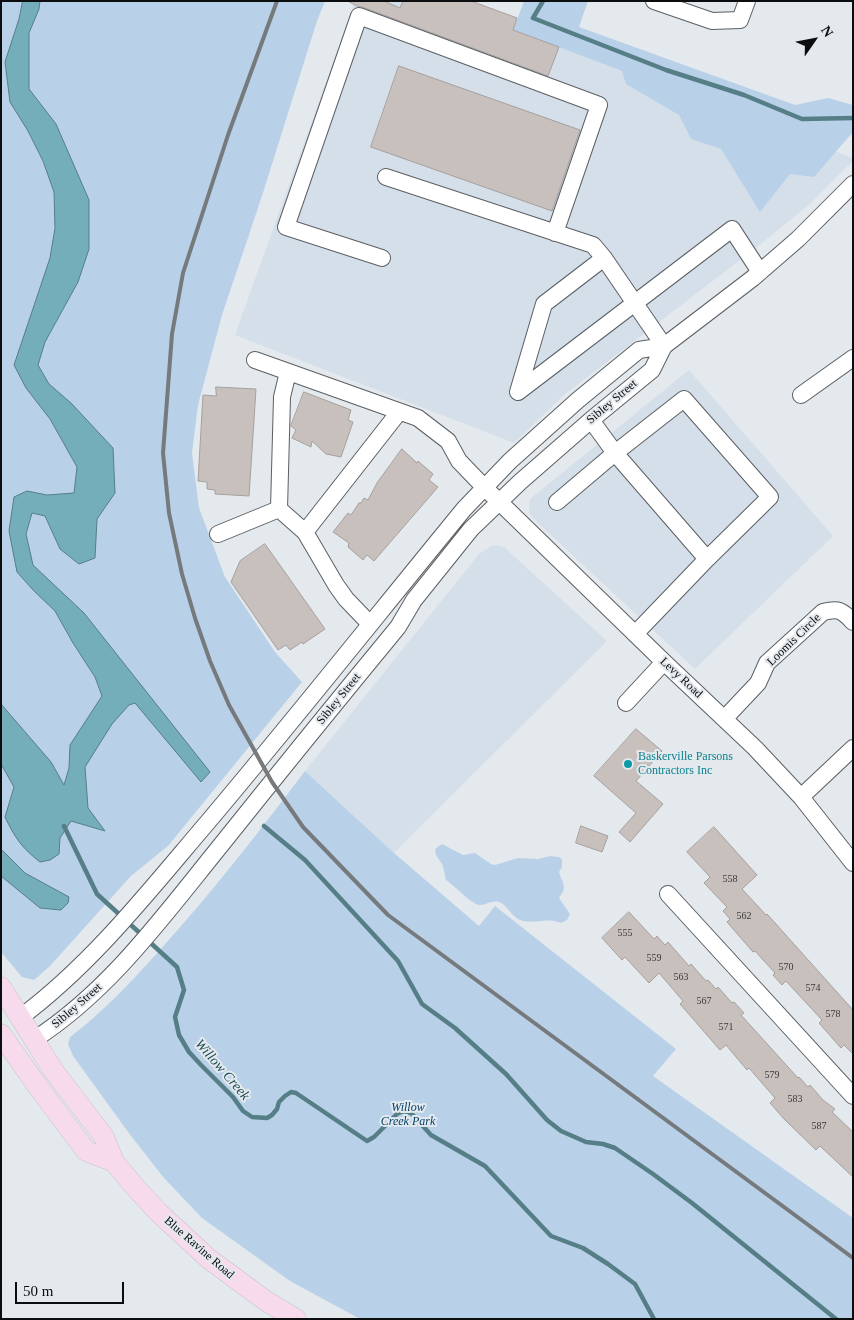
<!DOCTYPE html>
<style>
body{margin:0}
#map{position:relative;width:854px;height:1320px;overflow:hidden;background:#e4e9ee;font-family:Georgia,serif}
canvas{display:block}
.frame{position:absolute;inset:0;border:2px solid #0b0d0e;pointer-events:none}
.north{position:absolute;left:789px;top:15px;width:50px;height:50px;-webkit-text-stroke:4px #e4e9ee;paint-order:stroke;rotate:57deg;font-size:14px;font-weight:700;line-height:20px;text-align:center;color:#0b0d0e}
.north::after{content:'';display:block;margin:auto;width:18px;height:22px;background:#0b0d0e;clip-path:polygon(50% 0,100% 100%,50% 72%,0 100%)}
.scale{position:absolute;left:15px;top:1282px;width:109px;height:22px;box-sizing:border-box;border:2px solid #0b0d0e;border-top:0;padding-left:6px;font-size:15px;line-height:18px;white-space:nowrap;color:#0b0d0e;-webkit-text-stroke:4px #e4e9ee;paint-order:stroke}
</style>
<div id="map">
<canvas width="854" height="1320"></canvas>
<div class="frame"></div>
<div class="north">N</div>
<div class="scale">50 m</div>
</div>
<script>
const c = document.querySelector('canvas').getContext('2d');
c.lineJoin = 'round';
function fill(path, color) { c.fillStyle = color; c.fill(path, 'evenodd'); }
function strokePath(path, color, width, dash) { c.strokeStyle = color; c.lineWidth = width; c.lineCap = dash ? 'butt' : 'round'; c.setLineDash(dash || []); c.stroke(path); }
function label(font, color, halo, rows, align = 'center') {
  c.font = font + ' Georgia,serif'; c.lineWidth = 4; c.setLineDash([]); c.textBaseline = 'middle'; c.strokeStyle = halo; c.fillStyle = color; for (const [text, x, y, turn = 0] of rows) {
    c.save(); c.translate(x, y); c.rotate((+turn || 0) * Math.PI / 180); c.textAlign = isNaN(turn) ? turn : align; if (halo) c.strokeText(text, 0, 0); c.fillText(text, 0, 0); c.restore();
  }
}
fill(new Path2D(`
 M355,1H471L513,30L853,158V161L810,204L757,247L564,395L514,443L235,335Z
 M689,370L833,536L695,669L539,524L529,513L530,499Z
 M493,545L504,547L607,641L394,853L305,771L479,554Z`), '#d4dfea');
fill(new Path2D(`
 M1,1H325L317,21L262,196L222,315L198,405L192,453L199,508L225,577L275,652L302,682L168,846L131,876L50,966L34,980L22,977L1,952Z
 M524,1H588L579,27L795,105L828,98L853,105V132L814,177L790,174L760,212L721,149L691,139L679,115L626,84L622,71L513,30Z
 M305,771L394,853L479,926L495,906L676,1049L653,1076L853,1218V1319H360L290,1281L202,1218L164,1178L131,1136L73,1056L68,1044L70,1037C103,1012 131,982 158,952C211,894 258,833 305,771Z
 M442,844L463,855L475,853L491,864L495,865L518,858L538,859L550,856L559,857L562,859V867L559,872C563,885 568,886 559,898L570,914L567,920L561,923C547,917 536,924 523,921C511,918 509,906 499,902C492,900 486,905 480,905C472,905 454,885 446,880L443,866L436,855L435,849Z`), '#b9d1e8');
const water = new Path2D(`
 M23,1H40L39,9L29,33V89L56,124L89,200V249L78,282L45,342L38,365L49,384L71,403L113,448L115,493L97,519L95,558L79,564L60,549L45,516L32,513L26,534L33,565L84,613L210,772L201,782L135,703L129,705L112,724L85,767L88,808L105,831L71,821L60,838L59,854L50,860L40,862C22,848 15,838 5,817L14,787L1,764V704L51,762L64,785L69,768L70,745L102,696L95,677L73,643L55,611L33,590L17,572L9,531L14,497L27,491L47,495L74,493L77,467L50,419L26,388L14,365L50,258L55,228L54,192L43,161L28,131L10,102L5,62L19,19Z
 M1,849L25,873L69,897L68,903L61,910L40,908L1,876Z`);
fill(water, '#75aebb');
strokePath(water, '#557e87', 1);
strokePath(new Path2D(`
 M543,1L533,18L666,70L744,95L802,119L853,118
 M64,826L97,894L177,967L184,990L175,1017L179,1035L189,1052L201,1065L233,1097L243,1111L252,1117L267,1118L272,1115L277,1109L279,1102L285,1096L291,1092L296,1093L367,1141L374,1137L398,1113L404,1111L411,1113L431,1135L485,1166L551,1236L583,1248L608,1264L635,1284L654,1319
 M264,826L305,860L398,961L422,1004L455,1028L506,1074L547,1120L561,1131L586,1142L603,1144L615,1148L653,1174L692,1203L836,1319`), '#557e87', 4.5);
const building = new Path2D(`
 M348,1H384L400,8L403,1H471L517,18L513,30L559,47L548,76L362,7L357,6Z
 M399,66L580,130L552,211L371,147Z
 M216,387L256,389L249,496L215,494V490L207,489V482L198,481L203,395L216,396Z
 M304,392L351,410L348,420L353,422L341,457L326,454L312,441L311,447L292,438L296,430L291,426Z
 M402,449L417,463L418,461L433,474L429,480L438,487L374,561L367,555L363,560L348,547L349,543L333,532L348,513L351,515L359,503H361L364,498L368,500L377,483Z
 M265,544L325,629L303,644L302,642L290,650L286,645L278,650L231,582L240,561Z
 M636,729L662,751L636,781L663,804L630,842L619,832L636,813L594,776Z
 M581,826L608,836L602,852L576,843Z
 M714,827L757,875L742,889L766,915L767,914L853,1010V1054L844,1045L841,1048L819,1023L822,1020L786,981L782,985L773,975L775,973L755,951L753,952L727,922L730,919L723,911L727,907L704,883L710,877L687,852Z
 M629,912L654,939L657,936L665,945L668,942L689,966L691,964L706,981L708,980L716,989L718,987L732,1003L734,1002L744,1013L741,1015L798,1078L799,1077L808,1087L810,1085L823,1100L835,1109L832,1112L853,1132V1177L820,1146L816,1150L785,1120L770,1103L775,1098L749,1068L747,1070L726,1045L720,1050L680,1004L683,1001L659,973L649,983L625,957L622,960L602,938Z`);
fill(building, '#c7c0bd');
strokePath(building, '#a6a09d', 1);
const minor = new Path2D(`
 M654,1L712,21L740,20L747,1
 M386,177L593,245L604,258L664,346
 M382,258L286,227L359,16L599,105L555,233
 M604,258L544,304L518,392L732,229L760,272
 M255,360L418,418L448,441L459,461L484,487L664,662L755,748L801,797L853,863
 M288,372L282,397L279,509L305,532L399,412
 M801,395L853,358
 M591,420L615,453L707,559L635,634
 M557,502L615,453L684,399L770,497L707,559
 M305,532L336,585L346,599L370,624
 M218,534L279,509
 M626,703L664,662
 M725,718L758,683L767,663L823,612C838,608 842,610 853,622
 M801,797L853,748
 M668,894L853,1096
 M21,1017C93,963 149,891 207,823C294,720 378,614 464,509L510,461L578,400L639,350L664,346L753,278L798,239L853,184
 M35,1039C109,991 162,918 217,850C277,775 337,701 398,627L414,600L471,529L520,482L591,420L652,370L664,346`);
const major = new Path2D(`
 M1,987L53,1070L104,1137L114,1162L135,1187L158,1212L209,1259L266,1301L296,1319
 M1,1034L36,1084L86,1151L114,1162`);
strokePath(minor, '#5b5f63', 18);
strokePath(major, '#c4c5c5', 21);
strokePath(minor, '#fff', 16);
strokePath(major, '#f8daed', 20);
strokePath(new Path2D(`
 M277,1L228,135L183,273L172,334L163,453L169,513L182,574L195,618L210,661L229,705L272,782L303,827L388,915L853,1258`), '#767a7d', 4);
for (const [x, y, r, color] of [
 [628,764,5,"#0f9aa8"]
]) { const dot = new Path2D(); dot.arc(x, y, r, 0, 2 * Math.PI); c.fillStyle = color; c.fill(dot); strokePath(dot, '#e4e9ee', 2); }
label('10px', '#3a3a3a', null, [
 ["558",730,879],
 ["562",744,916],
 ["555",625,933],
 ["559",654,958],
 ["570",786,967],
 ["563",681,977],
 ["574",813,988],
 ["567",704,1001],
 ["578",833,1014],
 ["571",726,1027],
 ["579",772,1075],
 ["583",795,1099],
 ["587",819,1126]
]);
label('12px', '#0b0d0e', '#e4e9ee', [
 ["Sibley Street",612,402,-40],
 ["Loomis Circle",794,640,-44],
 ["Levy Road",681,678,43],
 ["Sibley Street",339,699,-51],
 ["Sibley Street",77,1006,-41],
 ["Blue Ravine Road",199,1248,41]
]);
label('12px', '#0d838f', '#e4e9ee', [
 ["Baskerville Parsons",638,757],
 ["Contractors Inc",638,771]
], 'left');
label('italic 12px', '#023f69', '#e4e9ee', [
 ["Willow",408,1108],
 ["Creek Park",408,1122]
]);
label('italic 14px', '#1a4d57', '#e4e9ee', [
 ["Willow Creek",222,1070,49]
]);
</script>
